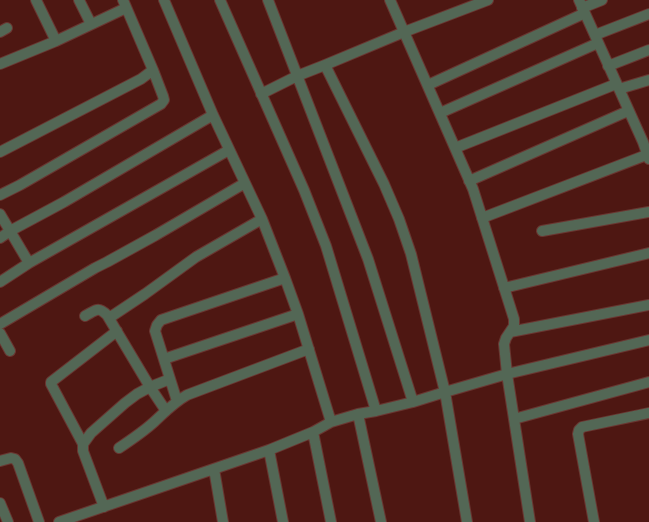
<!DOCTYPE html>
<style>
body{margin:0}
canvas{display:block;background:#4e1712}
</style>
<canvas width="649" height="522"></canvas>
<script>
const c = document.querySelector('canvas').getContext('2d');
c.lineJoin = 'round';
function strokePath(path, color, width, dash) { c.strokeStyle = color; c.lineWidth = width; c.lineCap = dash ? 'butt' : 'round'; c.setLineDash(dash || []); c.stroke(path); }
const minor = new Path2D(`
 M36,0L56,41
 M79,0L91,24
 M164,0L213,115L262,219L285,278L298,314L331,422L358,414L376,411L413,402L445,392L507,374L504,344L506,338L514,326V319L473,189L390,0
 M220,0L304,190L326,246L376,411
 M268,0L368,259L413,402
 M579,0L643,142L649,159
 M582,8L602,0
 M0,32L7,28
 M595,35L649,14
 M0,64L56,41L126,8
 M325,65L384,184L399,219L411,254L445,392L467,522
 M608,66L649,50
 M428,85L585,13
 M619,89L649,80
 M261,94L297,76L325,65L404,32L488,0
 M440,113L598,43
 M455,148L616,84
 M0,152L141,79L153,70
 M469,181L628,111
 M0,195L20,185L161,104L164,100L163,96L153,70L123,0
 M0,214L29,263
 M482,218L649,154
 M542,231L649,212
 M0,238L10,231L64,202L213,115
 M0,282L29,263L229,150
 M504,288L649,253
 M85,316C96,310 98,306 107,315L150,387L166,411
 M109,318L145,294L196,257L262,219
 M0,324L95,268L107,262L156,235L245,183
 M510,332L649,305
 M0,333L10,351
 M164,359L298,314
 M177,401L155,331L157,325L161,320L285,278
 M358,414L381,522
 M514,419L649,382
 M313,432L331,522
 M83,444L51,384V382L117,331
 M119,448C131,440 143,432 154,422C165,412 173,403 187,395L309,349
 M269,450L283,522
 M0,461L11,458L15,459L18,463L39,522
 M214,469L223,522
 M0,503L8,522
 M104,507L83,451V444L91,433L125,403L137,394L150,387L170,379
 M59,522L269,450L313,432L331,422
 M530,522L507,374L649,340
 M594,522L578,434L579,430L582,427L649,413`);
strokePath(minor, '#6a3631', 12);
strokePath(minor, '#536755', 10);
</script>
